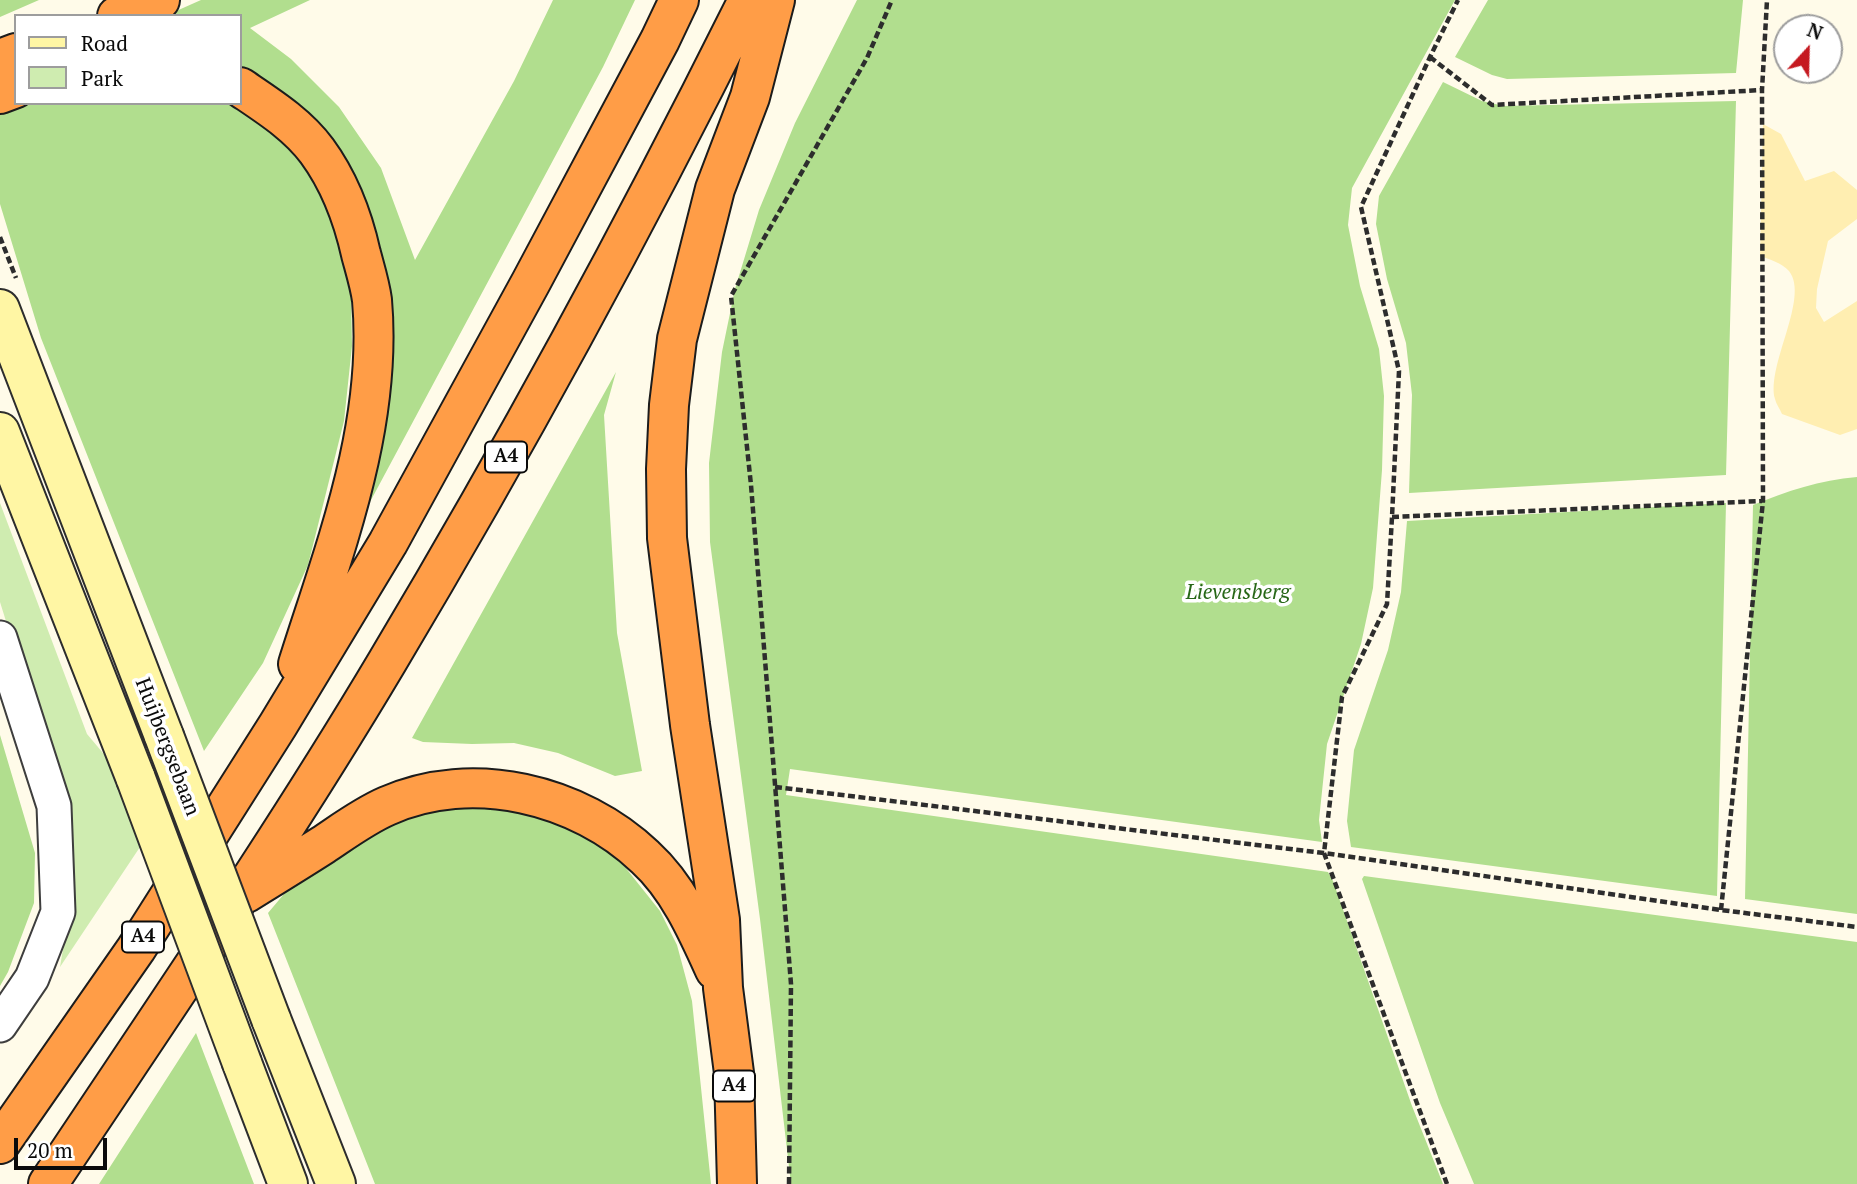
<!DOCTYPE html>
<style>
body{margin:0}
#map{position:relative;width:1857px;height:1184px;overflow:hidden;background:#fffbe9;font-family:"PT Serif",serif}
canvas{display:block}
.legend{position:absolute;left:14px;top:14px;width:228px;height:91px;box-sizing:border-box;background:#fff;border:2px solid #9d9d9d;margin:0;padding:9px 12px;list-style:none;font-size:21px;color:#0b0b0b}
.legend li{display:flex;align-items:center;gap:14px;height:35px}
.legend b{width:35px;border:2px solid #9d9d9d}
.north{position:absolute;left:1773px;top:14px;width:70px;height:70px;box-sizing:border-box;background:#fff;border:2px solid #9d9d9d;border-radius:50%;rotate:22deg;font-size:19px;font-weight:700;line-height:28px;text-align:center;color:#0b0b0b}
.north::after{content:'';display:block;margin:auto;width:24px;height:32px;background:#c51920;clip-path:polygon(50% 0,100% 100%,50% 72%,0 100%)}
.scale{position:absolute;left:14px;top:1138px;width:93px;height:32px;box-sizing:border-box;border:4px solid #0b0b0b;border-top:0;padding-left:9px;font-size:21px;line-height:24px;white-space:nowrap;color:#0b0b0b;-webkit-text-stroke:5px #fff;paint-order:stroke}
</style>
<div id="map">
<canvas width="1857" height="1184"></canvas>
<ul class="legend">
<li><b style="height:9px;background:#fff6a4"></b>Road</li>
<li><b style="height:19px;background:#cfecb0"></b>Park</li>
</ul>
<div class="north">N</div>
<div class="scale">20 m</div>
</div>
<script>
const c = document.querySelector('canvas').getContext('2d');
c.lineJoin = 'round';
function fill(path, color) { c.fillStyle = color; c.fill(path, 'evenodd'); }
function strokePath(path, color, width, dash) { c.strokeStyle = color; c.lineWidth = width; c.lineCap = dash ? 'butt' : 'round'; c.setLineDash(dash || []); c.stroke(path); }
function label(font, color, halo, rows, align = 'center') {
  c.font = font + ' "PT Serif",serif'; c.lineWidth = 7; c.setLineDash([]); c.textBaseline = 'middle'; c.strokeStyle = halo; c.fillStyle = color; for (const [text, x, y, turn = 0] of rows) {
    c.save(); c.translate(x, y); c.rotate((+turn || 0) * Math.PI / 180); c.textAlign = isNaN(turn) ? turn : align; if (halo) c.strokeText(text, 0, 0); c.fillText(text, 0, 0); c.restore();
  }
}
fill(new Path2D(`
 M0,503L87,734L124,778L146,838L60,967C70,913 75,877 69,823L0,602Z`), '#cfecb0');
fill(new Path2D(`
 M0,0H39L0,17Z
 M201,0H310L250,28L291,59L339,107L381,168L415,260L514,81L553,0H635L603,67L363,515L374,264L240,72V16H165Z
 M857,0H1455L1352,188L1348,225L1360,286L1379,349L1384,396L1382,470L1373,588L1361,644L1327,744L1319,820L1322,842L790,769L786,795L1328,872L1333,881L1412,1106L1443,1184H791L760,919L710,542L709,463L722,352L735,289L759,210L795,123Z
 M1488,0H1743L1736,73L1507,79L1492,75L1455,57Z
 M1443,82L1482,101L1504,106L1736,101L1726,475L1409,493L1412,395L1406,343L1387,279L1376,224L1379,196Z
 M0,103H240L293,142L339,228L351,292L352,346L344,421L308,565L263,663L204,751L41,338L0,204Z
 M616,372L604,415L617,633L642,771L615,776L558,753L514,743L472,744L423,742L412,738Z
 M1857,477V914L1745,899L1753,505C1787,491 1820,480 1857,477Z
 M1726,503L1717,896L1351,847L1347,821L1354,750L1388,650L1401,592L1407,521Z
 M0,735L35,853L34,903L8,972L0,986Z
 M452,802L562,816L617,857L660,911L677,945L692,1001L711,1184H375L268,913L305,869L376,823Z
 M1364,876L1857,942V1184H1474L1440,1103L1362,879Z
 M196,1033L254,1184H99Z`), '#b1de8e');
fill(new Path2D(`
 M1763,124L1781,134L1805,181L1834,171L1857,190V219L1828,241L1817,289L1816,308L1824,322L1857,301V429L1840,435L1782,414C1780,409 1776,404 1775,399C1766,365 1810,298 1789,271C1782,263 1769,259 1760,256Z`), '#ffeeb1');
const minor = new Path2D(`
 M0,638L54,806L58,912L32,978L0,1025`);
const secondary = new Path2D(`
 M0,309L164,736
 M0,432L136,779
 M271,1019L336,1184
 M242,1063L288,1184`);
const motorway = new Path2D(`
 M117,16L160,0
 M0,59L16,53
 M240,87C268,106 297,124 317,151C339,181 353,218 361,254C365,269 370,285 372,300C383,426 335,547 298,664
 M0,94L16,88
 M246,893C272,877 298,861 323,845C344,831 364,816 387,806C472,768 579,794 645,857C678,887 697,930 715,970
 M0,1144L136,949L278,725L388,543L531,282L660,40L679,0
 M48,1184C163,1011 281,840 387,662C516,446 636,225 748,0
 M737,1184L734,1073L723,988L720,920L690,725L667,538L666,469L669,405L677,339L715,189L750,97L775,0`);
strokePath(minor, '#3e3e3e', 37);
strokePath(secondary, '#2d2d2d', 42);
strokePath(motorway, '#1c1c1c', 42);
strokePath(new Path2D(`
 M1430,57L1492,105L1762,90
 M0,237L16,278
 M1392,517L1762,501
 M775,787L1324,853L1721,910L1857,927
 M1721,910L1763,501L1762,90L1767,0
 M789,1184L791,984L751,485L731,296L867,58L892,0
 M1447,1184L1324,853L1342,697L1387,604L1392,517L1399,371L1361,207L1430,57L1458,0`), '#2d2d2d', 4.5, [7, 3.5]);
strokePath(minor, '#fff', 33);
strokePath(secondary, '#fff6a4', 38);
strokePath(motorway, '#ff9d47', 38);
const secondaryBridge = new Path2D(`
 M164,736L271,1019
 M136,779L242,1063`);
strokePath(secondaryBridge, '#2d2d2d', 42, []);
strokePath(secondaryBridge, '#fff6a4', 38);
for (const [x, y, w] of [
 [506,457,42],
 [143,937,42],
 [734,1086,42]
]) { const box = new Path2D(); box.roundRect(x - w / 2, y - 15.5, w, 31, 5); c.fillStyle = '#fff'; c.fill(box); strokePath(box, '#0b0b0b', 2); }
label('bold 19px', '#0b0b0b', null, [
 ["A4",506,457],
 ["A4",143,937],
 ["A4",734,1086]
]);
label('italic 21px', '#276717', '#fff', [
 ["Lievensberg",1238,593]
]);
label('21px', '#0b0b0b', '#fff', [
 ["Huijbergsebaan",167,747,69]
]);
</script>
